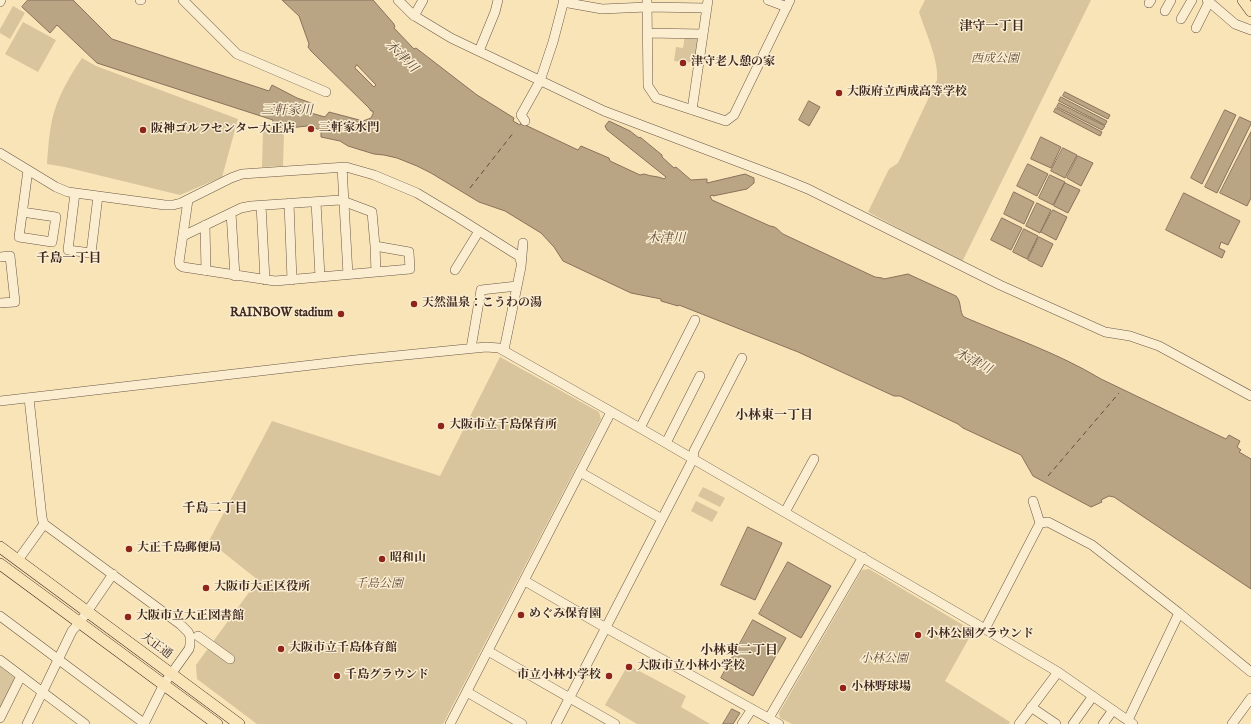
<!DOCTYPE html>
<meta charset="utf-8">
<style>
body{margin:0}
canvas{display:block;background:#f8e4b7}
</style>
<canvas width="1251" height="724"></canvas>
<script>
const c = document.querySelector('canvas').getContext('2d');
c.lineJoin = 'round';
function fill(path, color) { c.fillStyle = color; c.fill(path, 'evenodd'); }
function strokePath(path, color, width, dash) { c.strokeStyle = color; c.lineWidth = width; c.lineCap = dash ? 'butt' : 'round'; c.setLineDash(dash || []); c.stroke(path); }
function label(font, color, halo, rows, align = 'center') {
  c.font = font + ' "IM FELL English","Noto Serif JP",serif'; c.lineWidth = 3; c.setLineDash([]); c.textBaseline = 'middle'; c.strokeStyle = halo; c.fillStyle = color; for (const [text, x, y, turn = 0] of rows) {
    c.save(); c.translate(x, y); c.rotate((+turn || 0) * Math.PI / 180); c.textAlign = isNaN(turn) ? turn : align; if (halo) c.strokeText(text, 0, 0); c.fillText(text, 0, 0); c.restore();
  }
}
fill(new Path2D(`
 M925,0H1091L962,262L868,212L889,169L898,163L937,80C939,60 925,31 919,12Z
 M13,6L25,13L10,39L0,33V29Z
 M23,22L56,40L38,72L5,54Z
 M685,35L702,36L696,63L674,61L676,47L683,48Z
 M82,58L96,66L238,119L222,177L180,195L65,167L47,164C48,149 49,135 52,120C57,98 69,77 82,58Z
 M263,129H270L271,133L284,132L283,166L262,167Z
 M500,357L599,412L601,419L443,724H257L197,679L196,665L258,580L209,541L272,421L440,476Z
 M703,487L725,498L720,507L698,496Z
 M696,501L718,512L712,522L691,511Z
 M869,569L973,631L945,681L1010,722L1009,724H792L780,718L779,713L862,570Z
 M0,665L13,674L15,678L0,709Z
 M628,665L686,696L681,707L710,724H637L605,705Z`), '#d8c49d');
const water = new Path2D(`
 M28,0H73L112,39L269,91L272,85L297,98L311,103L309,111L311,113L325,117L329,112L363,121L371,118L373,114V111H371L369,108L311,51L308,47L309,44L299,16L282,0H373L394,24V25L395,26L394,28L414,49L416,48L477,95L514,118L513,121L520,125L521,123L578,150L581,146L609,158L610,161L640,175L644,174C652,177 659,176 664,179L666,177L607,130L605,126L609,121L630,131L639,138L640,137L662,155V157L674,168L676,167L691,180L707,179V183L745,174L754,178V183L747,189L713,196V195L710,196L712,200L770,226C779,227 778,232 785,235L875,277L882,278L884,279L908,274L956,296C962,302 959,312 964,317C1010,337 1058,353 1101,379L1226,439L1229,435L1240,441L1237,447L1241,450L1239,452L1251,459V589L1114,497L1109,496L1101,500L1102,502L1091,507L1033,476L1021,455L963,428L958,424L900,396H894L798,352L679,305L678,306L661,301V299L631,293L563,261L554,247L541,233L505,211L479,202L431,173L417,166L397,158L384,155L374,154L348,146L340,141L321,137V130L307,126L271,130L273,120L97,63L57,25L50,33L22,7ZM357,65L376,85L374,87L355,68Z
 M1065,92L1110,115L1108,119L1063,96Z
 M1061,97L1107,121L1105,125L1059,101Z
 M809,101L820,107L809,126L799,120Z
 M1059,103L1105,126L1102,130L1057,107Z
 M1056,108L1102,132L1100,136L1054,112Z
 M1225,110L1236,115L1202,184L1191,178Z
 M1240,117L1251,122V124L1217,193L1205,187Z
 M1251,132V198L1247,206L1220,193Z
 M1041,137L1061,147L1051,168L1031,159Z
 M1063,148L1077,155L1065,178L1051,171Z
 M1078,156L1093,163L1081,186L1067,178Z
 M1028,164L1048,174L1037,196L1017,186Z
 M1050,175L1065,182L1053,205L1039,198Z
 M1065,183L1080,190L1068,213L1054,206Z
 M1014,192L1034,202L1024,224L1004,214Z
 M1184,193L1240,221L1228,245L1221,242L1219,248L1225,251L1222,258L1166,230Z
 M1037,203L1051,210L1040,233L1026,226Z
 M1053,210L1067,217L1056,240L1041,232Z
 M1002,218L1022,228L1011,250L991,240Z
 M1024,229L1038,236L1027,259L1013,252Z
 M1039,237L1053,244L1042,267L1028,260Z
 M748,527L782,543L755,600L721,585Z
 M788,562L831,586L801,638L759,614Z
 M753,620L786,638L753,696L721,678Z
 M732,709L740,713L733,724H723Z`);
fill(water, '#b9a484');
strokePath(water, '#88725c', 1);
strokePath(new Path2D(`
 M470,188L514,132
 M1048,476L1119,393`), '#634d3e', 1, [5, 4]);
const minor = new Path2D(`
 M140,0H141
 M183,0L237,54L326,92
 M398,0L413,15L451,38L604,111L781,178L808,189L1000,285L1105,332L1130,336L1159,346L1251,396
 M647,0L648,86L656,98L726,121L734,115L790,0
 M768,0L787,7
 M1207,0L1235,24L1251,30
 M0,2L1,0
 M563,2L602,9L647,7L707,8
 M1149,3L1151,0
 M1165,11L1171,0
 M414,16L423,0
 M1181,19L1192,0
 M1196,28L1209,2
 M647,33L703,34
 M479,51L495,12L498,0
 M692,110L708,0
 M525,121L521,115L540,81L553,42L564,0
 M0,153L56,187L68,192L165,205H173L181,203L231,178L242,174L346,167L374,175L417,193L457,217L514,253L519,256L521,262
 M342,167L348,275
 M75,193L68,250L91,253L98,196
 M188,200L179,262L180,265L183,267L275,281L410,269L409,252L375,246
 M316,202L320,277
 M289,203L292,280
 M261,205L265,280
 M22,212L56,217L52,242L19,237L28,170
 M231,213L235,276
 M205,225L206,271
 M183,236L241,208L251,206L340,200L372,212L375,246L376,272
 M0,257L10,256L15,302L0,303
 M455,270L479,231
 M471,348L481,290L517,286
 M504,350L521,267L523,243
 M29,398L42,518L44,524L181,625L188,632L190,636V645L189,649L164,684L144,724
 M0,401L355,360L486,347L499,348L640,428L985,629L1058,672L1133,724
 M640,428L695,320
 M666,443L700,376
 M580,472L662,519
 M785,512L814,459
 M1040,523L1048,522L1092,545L1179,613L1251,672
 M18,560L44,524
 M525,581L606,628L779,724
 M0,616L145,724
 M985,629L1040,523L1033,501
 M198,636L230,659
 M488,651L615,724
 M0,660L85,724
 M467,692L522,724
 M1031,707L1056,724
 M0,718L21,676
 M769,718L863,557
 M1128,720L1179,613
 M27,724L72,631L80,622L113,574
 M450,724L611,412
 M556,724L693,459L694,451L742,358
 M742,724L752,709
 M1019,724L1058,672
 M1073,724L1093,696
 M1103,724L1113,710
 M1232,724L1251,698`);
const major = new Path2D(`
 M1243,0L1251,11
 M0,547L239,724
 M0,564L217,724`);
strokePath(minor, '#6c5746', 10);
strokePath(major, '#3e2820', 12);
strokePath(minor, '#faedd0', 9);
strokePath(major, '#f8e4b7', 11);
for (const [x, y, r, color] of [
 [683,63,4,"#8f2418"],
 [839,93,4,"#8f2418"],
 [311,129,4,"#8f2418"],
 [143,130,4,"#8f2418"],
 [414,304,4,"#8f2418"],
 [341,314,4,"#8f2418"],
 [441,426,4,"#8f2418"],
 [129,549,4,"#8f2418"],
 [382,559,4,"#8f2418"],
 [206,588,4,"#8f2418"],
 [521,615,4,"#8f2418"],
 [128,617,4,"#8f2418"],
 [918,635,4,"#8f2418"],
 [281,649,4,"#8f2418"],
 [629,667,4,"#8f2418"],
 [337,676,4,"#8f2418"],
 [609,676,4,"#8f2418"],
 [843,688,4,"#8f2418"]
]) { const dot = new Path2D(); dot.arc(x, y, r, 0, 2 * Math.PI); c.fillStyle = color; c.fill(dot); strokePath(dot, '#faedd0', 1.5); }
label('italic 12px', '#644f3f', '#faedd0', [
 ["西成公園",995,60],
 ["千島公園",379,585],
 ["小林公園",884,660]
]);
label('bold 12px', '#3e2820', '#faedd0', [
 ["津守老人憩の家",691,63],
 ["大阪府立西成高等学校",847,93],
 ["三軒家水門",319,129],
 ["阪神ゴルフセンター大正店",151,130],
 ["天然温泉：こうわの湯",422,304],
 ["RAINBOW stadium",333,314,"right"],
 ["大阪市立千島保育所",449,426],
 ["大正千島郵便局",137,549],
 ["昭和山",390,559],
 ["大阪市大正区役所",214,588],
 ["めぐみ保育園",529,615],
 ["大阪市立大正図書館",136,617],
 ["小林公園グラウンド",926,635],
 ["大阪市立千島体育館",289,649],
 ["大阪市立小林小学校",637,667],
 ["千島グラウンド",345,676],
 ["市立小林小学校",601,676,"right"],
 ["小林野球場",851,688]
], 'left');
label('12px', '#3e2820', '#faedd0', [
 ["大正通",156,646,37]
]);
label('bold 13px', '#3e2820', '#faedd0', [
 ["津守一丁目",992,27],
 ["千島一丁目",69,259],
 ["小林東一丁目",774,416],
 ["千島二丁目",215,509],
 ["小林東二丁目",739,651]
]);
label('italic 13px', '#634d3e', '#faedd0', [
 ["木津川",401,57,45],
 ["三軒家川",287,111],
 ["木津川",666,239],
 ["木津川",973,362,28]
]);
</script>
